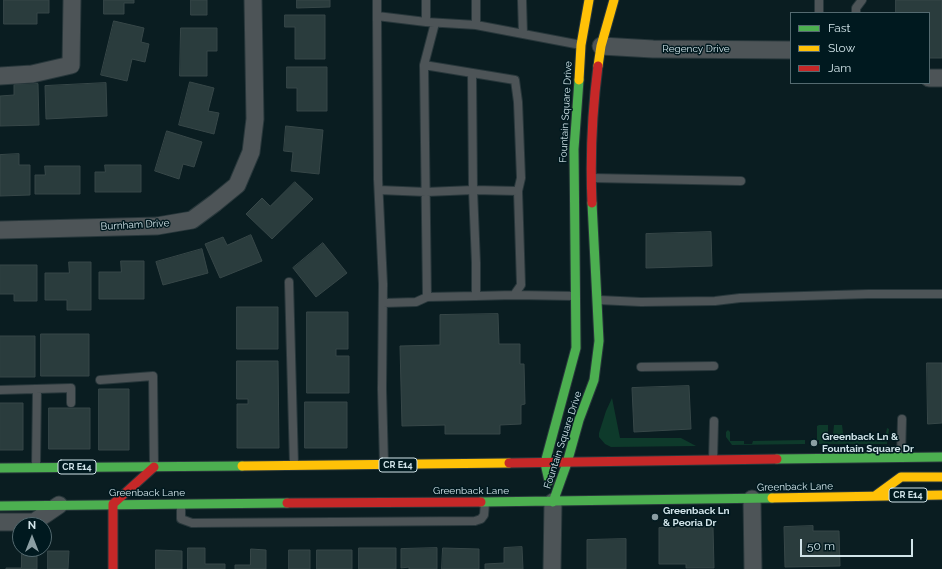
<!DOCTYPE html>
<style>
body{margin:0}
#map{position:relative;width:942px;height:569px;overflow:hidden;background:#0a1d21;font-family:Raleway,sans-serif}
canvas{display:block}
.legend{position:absolute;left:790px;top:12px;width:140px;height:72px;box-sizing:border-box;background:#00191f;border:1px solid #546a70;margin:0;padding:5px 7px;list-style:none;font-size:12px;color:#d1e4e9}
.legend li{display:flex;align-items:center;gap:8px;height:20px}
.legend b{width:20px;border:1px solid #546a70}
.north{position:absolute;left:12px;top:517px;width:40px;height:40px;box-sizing:border-box;background:#00191f;border:1px solid #546a70;border-radius:50%;rotate:0deg;font-size:11px;font-weight:700;line-height:16px;text-align:center;color:#d1e4e9}
.north::after{content:'';display:block;margin:auto;width:14px;height:18px;background:#8b9ea3;clip-path:polygon(50% 0,100% 100%,50% 72%,0 100%)}
.scale{position:absolute;left:800px;top:539px;width:113px;height:18px;box-sizing:border-box;border:2px solid #d1e4e9;border-top:0;padding-left:5px;font-size:12px;line-height:14px;white-space:nowrap;color:#d1e4e9;-webkit-text-stroke:3px #00191f;paint-order:stroke}
</style>
<div id="map">
<canvas width="942" height="569"></canvas>
<ul class="legend">
<li><b style="height:5px;background:#4caf50"></b>Fast</li>
<li><b style="height:5px;background:#ffc107"></b>Slow</li>
<li><b style="height:5px;background:#c62828"></b>Jam</li>
</ul>
<div class="north">N</div>
<div class="scale">50 m</div>
</div>
<script>
const c = document.querySelector('canvas').getContext('2d');
c.lineJoin = 'round';
function fill(path, color) { c.fillStyle = color; c.fill(path, 'evenodd'); }
function strokePath(path, color, width, dash) { c.strokeStyle = color; c.lineWidth = width; c.lineCap = dash ? 'butt' : 'round'; c.setLineDash(dash || []); c.stroke(path); }
function label(font, color, halo, rows, align = 'center') {
  c.font = font + ' Raleway,sans-serif'; c.lineWidth = 3; c.setLineDash([]); c.textBaseline = 'middle'; c.strokeStyle = halo; c.fillStyle = color; for (const [text, x, y, turn = 0] of rows) {
    c.save(); c.translate(x, y); c.rotate((+turn || 0) * Math.PI / 180); c.textAlign = isNaN(turn) ? turn : align; if (halo) c.strokeText(text, 0, 0); c.fillText(text, 0, 0); c.restore();
  }
}
fill(new Path2D(`
 M612,398L620,438H681L696,446L611,447L605,444L599,437V433L606,411Z
 M819,425H828V435H833L834,425H842L844,440L885,439L887,428L889,429L887,444H819V440H817V426Z
 M728,430L730,432V441H744V444H752L753,441L805,440V444L732,445L726,437V432Z`), '#0e3a2b');
const building = new Path2D(`
 M4,0H49V13H37V24H4Z
 M104,0H134V3H124V14H104Z
 M191,0H207V15H191Z
 M297,0H330V7L297,8Z
 M896,0H942V58H929V13H896Z
 M285,15H325V59H295V27H285Z
 M114,21L144,28L141,42L149,44L145,62L132,59L127,81L101,75Z
 M181,28H217V51H207V76H180Z
 M287,67H327V111H297V88H287Z
 M190,82L214,88L208,111L219,113L214,134L179,125Z
 M106,83L107,116L46,119L45,86Z
 M38,84L39,125L0,126V96L14,95V85Z
 M286,126L323,130L319,174L291,171L293,152L284,151Z
 M167,131L202,142L194,167L183,164L179,179L155,171Z
 M19,154V165H30V195L0,196V155Z
 M105,165H141V192H95V172H105Z
 M45,166H80V194H35V175H45Z
 M295,182L313,199L272,239L246,214L262,198L270,206Z
 M711,232L712,266L646,268V234Z
 M251,235L262,261L220,278L205,244L223,237L227,245Z
 M323,243L347,273L316,297L293,268Z
 M202,249L208,273L163,285L156,262Z
 M121,261H144V299H99V272H121Z
 M69,262H91V310H67V300H45V273H69Z
 M0,265H37V301H14V294H0Z
 M237,307H278V349H237Z
 M307,312H348V349H336V356H349V393H307Z
 M498,314L499,344H520V364H524L525,404L521,405V424L500,425V434H445V425L402,426L400,346L440,345V315Z
 M41,334H89V376H41Z
 M0,336H35V377H0Z
 M237,361H278L279,448H237V404H248V399H237Z
 M927,363H942V423L928,424Z
 M689,386L691,429L634,432L632,388Z
 M99,389H129V450H99Z
 M305,402H347V448H305Z
 M0,403H23V450H0Z
 M49,408H90V449H49Z
 M813,526V531H839L840,566L785,567L784,527Z
 M713,527L714,568H686V564H659V528Z
 M626,539V569H587V540Z
 M522,547L523,569H485V564L504,563V548Z
 M188,548H205V564H225V569H188Z
 M359,548H396V569H359Z
 M437,548V569H409V567L401,568V549Z
 M443,548L479,549V569H442Z
 M251,549L266,550V569H235V565H250Z
 M156,550L182,551V569H156Z
 M289,550H310V569H289Z
 M317,550H352V569H317Z
 M48,551H69L68,569H48Z
 M22,553H37V569H6V568H21Z`);
fill(building, '#2a3c3d');
strokePath(building, '#374748', 1);
const lane = new Path2D(`
 M377,0V16L426,22L476,25L581,45
 M426,0V22
 M476,0V25
 M522,0L523,34
 M819,0V13
 M856,13V8L862,0
 M377,16L378,179L383,284L382,389L384,465
 M424,65L515,80L518,102L521,178L518,191L473,190L476,263V296L427,297
 M592,178L741,181
 M379,190L426,192L473,190L472,73
 M289,282L294,465
 M514,295L575,296
 M476,296L514,295L521,285L518,191
 M599,300L641,302L715,301L740,298L868,294H942
 M383,303L416,302L427,297L424,65L435,23
 M641,367L714,366
 M100,380L153,376L154,467
 M0,390L71,388V403
 M901,456L902,419
 M713,460L714,421
 M36,466L37,389
 M181,504V519L192,523L475,521L481,519L484,515L485,503`);
const street = new Path2D(`
 M601,46L653,49L791,50
 M0,76L32,74L71,65L72,0
 M929,78H942
 M0,230L157,226L192,220L215,203L237,185L251,152L255,119L253,0
 M752,499L753,569
 M0,522H34L59,505
 M552,569L553,502`);
const fast = new Path2D(`
 M777,459L942,457
 M0,468L242,466
 M549,481L545,463L576,348L574,149L579,80
 M481,502L772,498
 M553,502L567,463L579,420L594,380L599,341L592,203
 M0,506L287,503`);
const slow = new Path2D(`
 M598,66L601,46L614,0
 M579,80L581,45L589,0
 M242,466L509,463
 M875,496L901,477H942
 M772,498L942,495`);
const jam = new Path2D(`
 M592,203C590,157 592,112 598,66
 M509,463L777,459
 M287,503L481,502
 M113,504V569
 M113,504L154,467`);
strokePath(lane, '#28373b', 10);
strokePath(street, '#28373b', 19);
strokePath(fast, '#28373b', 11);
strokePath(slow, '#28373b', 11);
strokePath(jam, '#28373b', 11);
strokePath(lane, '#4d5457', 8);
strokePath(street, '#4d5457', 17);
strokePath(fast, '#4caf50', 9);
strokePath(slow, '#ffc107', 9);
strokePath(jam, '#c62828', 9);
for (const [x, y, r, color] of [
 [814,443,4,"#8b9ea3"],
 [655,517,4,"#8b9ea3"]
]) { const dot = new Path2D(); dot.arc(x, y, r, 0, 2 * Math.PI); c.fillStyle = color; c.fill(dot); strokePath(dot, '#00191f', 1.5); }
for (const [x, y, w] of [
 [398,465,38],
 [77,467,38],
 [908,495,38]
]) { const box = new Path2D(); box.roundRect(x - w / 2, y - 7, w, 14, 3); c.fillStyle = '#00191f'; c.fill(box); strokePath(box, '#d1e4e9', 1); }
label('bold 9px', '#d1e4e9', null, [
 ["CR E14",398,465],
 ["CR E14",77,467],
 ["CR E14",908,495]
]);
label('10px', '#d1e4e9', '#00191f', [
 ["Regency Drive",696,49],
 ["Fountain Square Drive",566,112,-87],
 ["Burnham Drive",135,225,-3],
 ["Fountain Square Drive",563,440,-72],
 ["Greenback Lane",795,487,-1],
 ["Greenback Lane",471,491],
 ["Greenback Lane",147,493]
]);
label('bold 10px', '#d1e4e9', '#00191f', [
 ["Greenback Ln &",822,437],
 ["Fountain Square Dr",822,449],
 ["Greenback Ln",663,511],
 ["& Peoria Dr",663,523]
], 'left');
</script>
